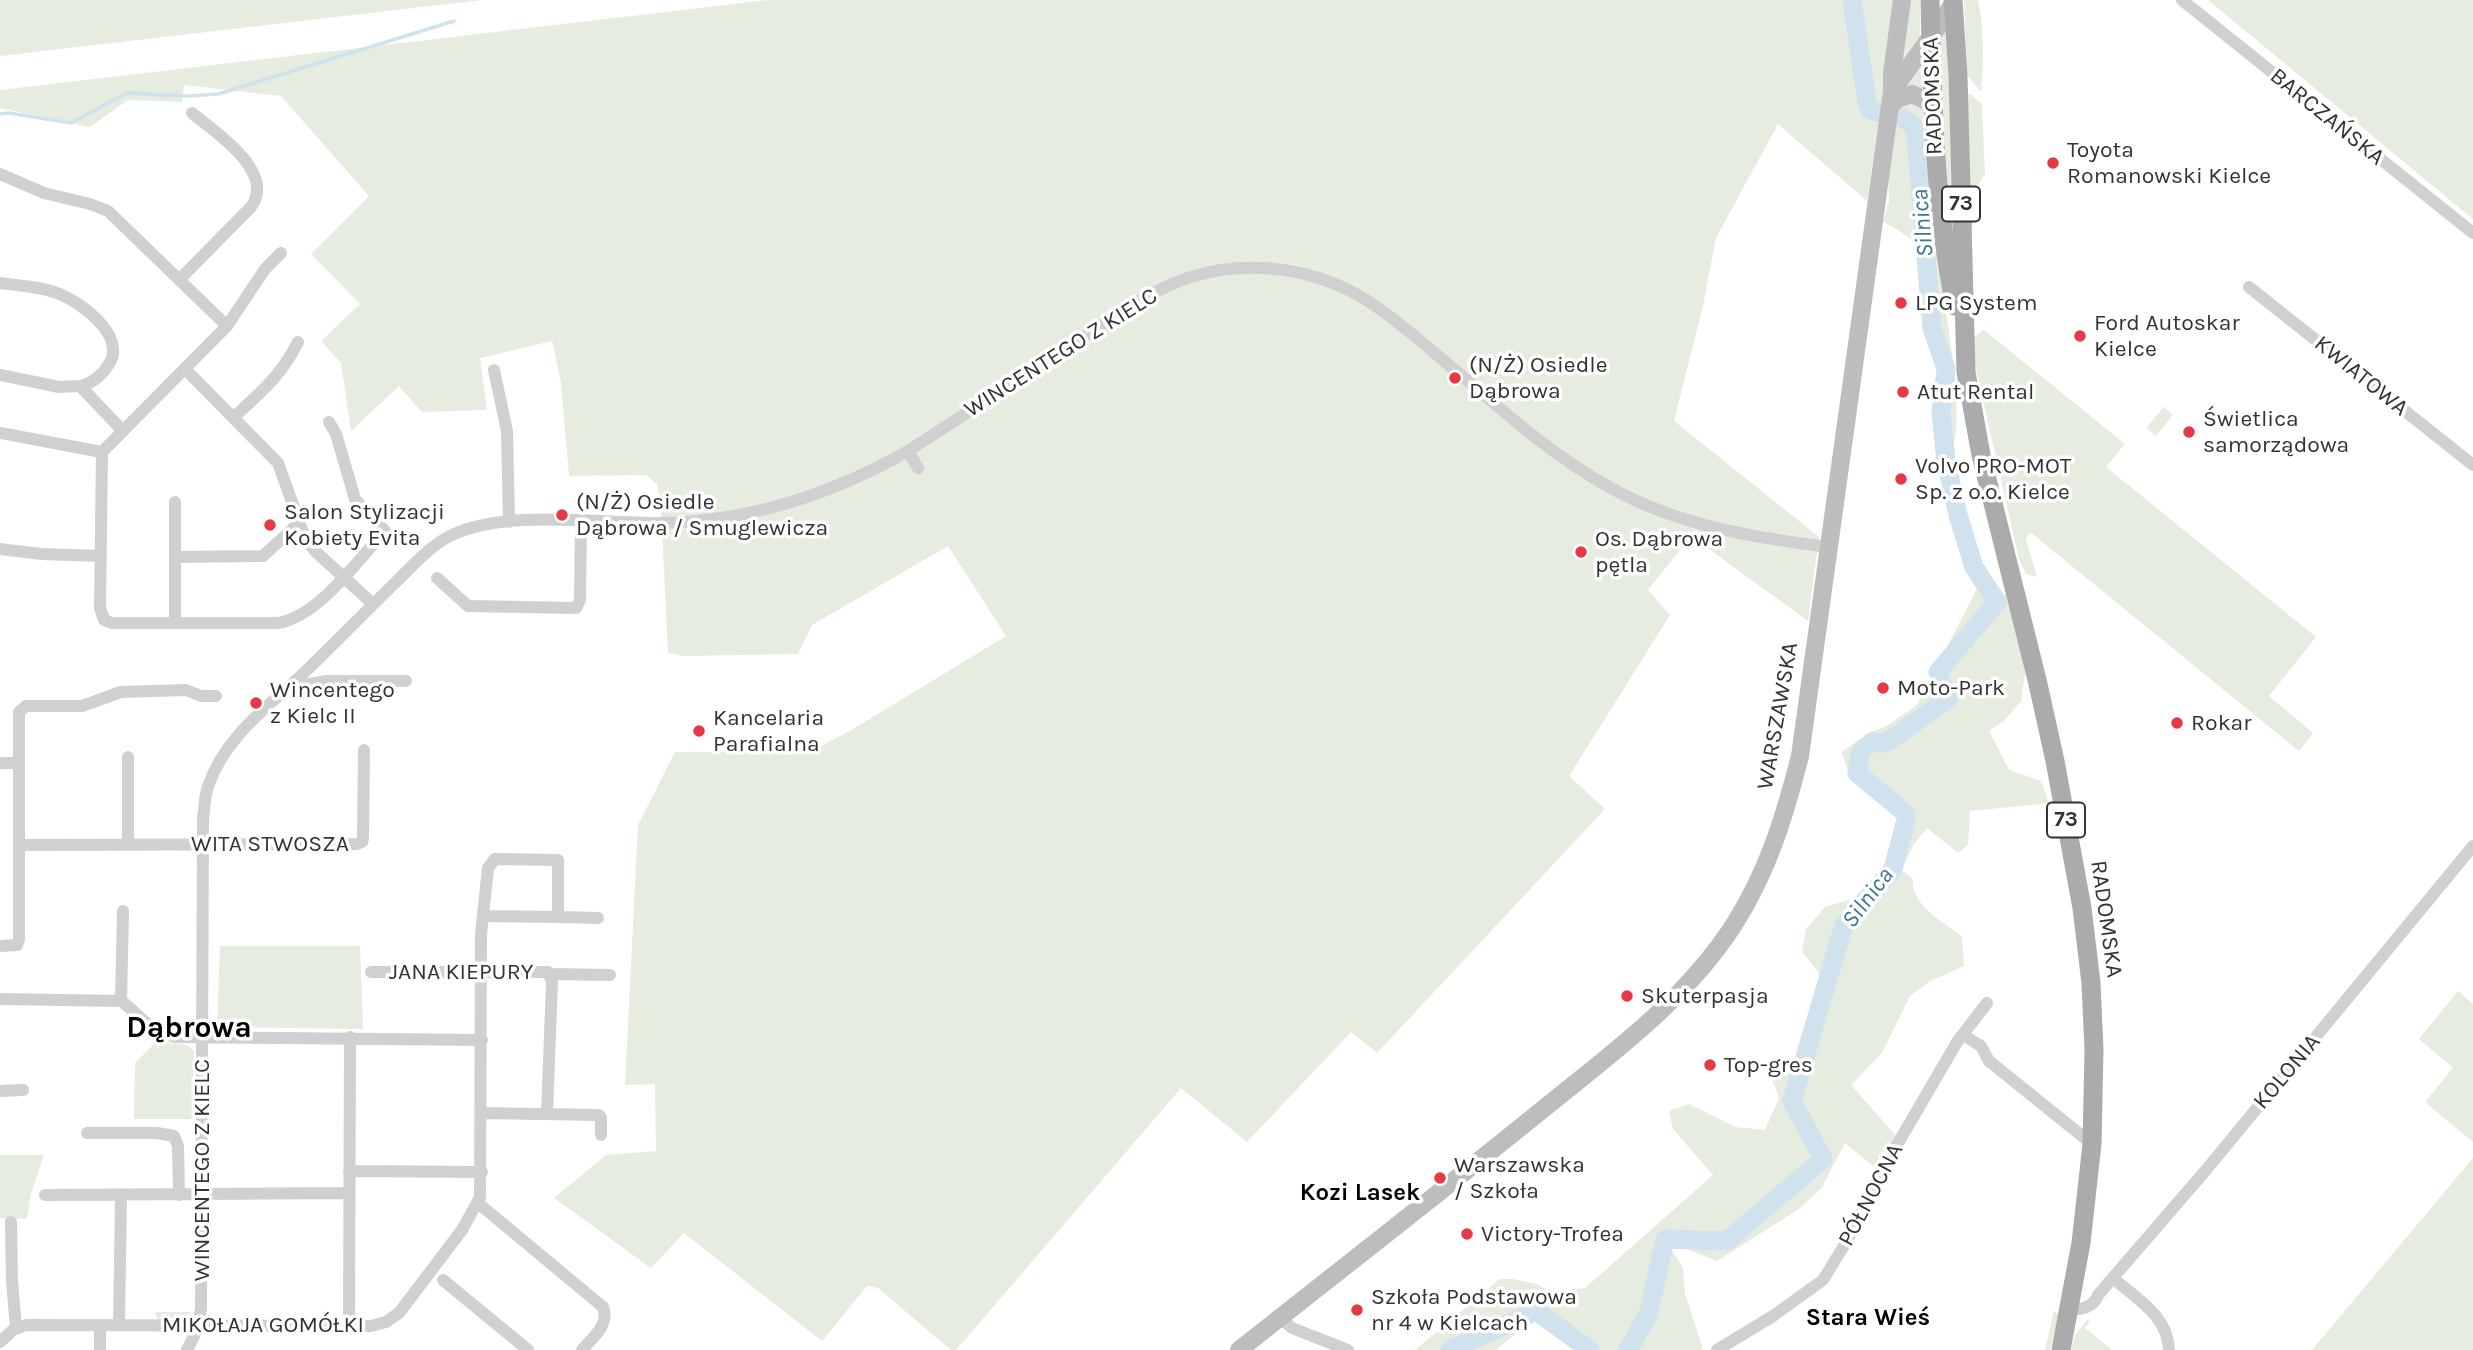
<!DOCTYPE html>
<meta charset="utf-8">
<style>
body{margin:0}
canvas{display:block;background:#fff}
</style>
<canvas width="2473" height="1350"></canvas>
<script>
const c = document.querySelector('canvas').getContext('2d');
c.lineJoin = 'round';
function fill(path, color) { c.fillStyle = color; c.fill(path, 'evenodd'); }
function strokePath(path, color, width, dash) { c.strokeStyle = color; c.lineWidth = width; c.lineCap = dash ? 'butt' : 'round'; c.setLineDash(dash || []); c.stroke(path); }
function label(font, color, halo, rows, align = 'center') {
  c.font = font + ' Karla,sans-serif'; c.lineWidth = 7; c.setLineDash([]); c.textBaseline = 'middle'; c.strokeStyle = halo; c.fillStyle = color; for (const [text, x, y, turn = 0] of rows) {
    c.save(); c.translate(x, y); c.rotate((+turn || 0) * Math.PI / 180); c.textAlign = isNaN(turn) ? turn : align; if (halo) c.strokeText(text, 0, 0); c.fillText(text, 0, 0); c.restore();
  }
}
fill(new Path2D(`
 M0,0H482L0,56Z
 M768,0H1896L1867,201L1778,124L1716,238L1702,310L1674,421L1819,537L1808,621L1691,536L1648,590L1670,615L1569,776L1605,809L1377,1053L1351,1032L1247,1142L1181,1088L956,1350H951L878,1288L867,1286L822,1341L684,1233L651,1268L554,1198L606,1155L656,1151L655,1084L625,1085L638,825L675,752H809L850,731L1006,636L948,546L812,625L798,654L684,656L668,653L661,508L657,484L646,475L569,476L561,383L552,341L480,358L487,410L422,412L399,386L351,431L341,363L321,341L360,304L311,254L369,196L281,96L184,85L182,102L128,100L90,127L0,108V90Z
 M1907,0H1920V45L1898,70Z
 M1964,0H1978C1984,30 1984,62 1981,92L1967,75Z
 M2208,0H2473V219Z
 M1947,25L1954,252L1942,116L1939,41Z
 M1922,58L1923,91L1902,90Z
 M1970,94L1982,104L1985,174L1977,187L1969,256C1968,204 1970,153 1967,101V95Z
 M1908,100L1925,110L1941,276L1957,390L1956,432L1952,454L1947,458L1940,425L1938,396L1940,376L1936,351L1928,327L1918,243L1883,221L1889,202L1888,173L1898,107Z
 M1984,330L2125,444L2106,467L2316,637L2269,696L2313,733L2299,751L2030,532L2026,540L2037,577L2026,574L2019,559L1972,351L1974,337Z
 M2164,407L2173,415L2156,436L2146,428Z
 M1988,581L2006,595L2026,666L2021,701L2004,721L1989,731L2009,770L2041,781L2049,803L1970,811L1968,845L1958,853L1927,828L1914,844L1901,870L1913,879C1910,905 1945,923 1962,937L1964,966L1930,981L1910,996L1882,1053L1851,1085L1897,1137L1879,1171L1845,1143L1822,1187L1799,1209L1717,1261L1676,1245L1671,1249L1683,1268L1685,1294L1703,1349L1701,1350H1580L1546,1325L1537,1321L1524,1327L1496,1350H1415L1500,1279H1513L1537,1284L1551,1292L1585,1288L1713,1175L1673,1129L1669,1111L1689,1104L1735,1127L1765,1130L1779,1098L1772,1079L1780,1067L1796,1059L1811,1025L1824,979L1802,952L1806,929L1825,907L1865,895L1892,869L1903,813L1877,801L1848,772L1842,752L1870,732L1885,727L1917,705L1979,585Z
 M220,946H360L363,1029L217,1027Z
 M2458,991L2473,1004V1142L2425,1102L2453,1068L2419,1039Z
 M157,1041L187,1045L194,1051L192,1119H134L135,1063Z
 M0,1155H44L31,1193L27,1219L0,1218Z
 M2473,1158V1350H2312Z
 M2054,1311L2059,1315L2050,1350H2045Z
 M155,1312H192L181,1319L158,1320Z
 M2088,1319L2090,1321L2085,1328L2112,1350H2071L2075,1335Z`), '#e6ecdf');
strokePath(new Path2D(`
 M0,114L9,113L71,123L127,93L188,96L218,94L454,21`), '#cfe2ee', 3.5);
strokePath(new Path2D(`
 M1450,1350L1536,1311L1590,1350
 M1628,1350L1648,1315L1665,1239L1727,1241L1823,1159L1792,1101L1844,925L1893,869L1906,820L1905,813L1857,773L1861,751L1872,742L1886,743L1948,699L1938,672L1997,602L1974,567L1958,515L1946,461L1941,413L1946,369L1932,328L1915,127L1903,118L1870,110L1867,102L1852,0`), '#cfe2ee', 19);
strokePath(new Path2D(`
 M2182,0L2473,233
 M0,174L44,193L90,204L108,211L227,326L102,452L100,608L104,620L112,623H278C318,617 358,560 385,531L355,499L336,434L329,422
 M179,280L251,207C277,172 215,132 192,113
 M0,283C18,286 37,286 54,292C77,299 128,335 109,364C103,374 92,384 80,386L122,430
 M2249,287L2473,465
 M227,326L265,269L281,253
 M185,369L278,463L305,538L316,552L373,604
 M494,370L507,431L509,522
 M0,375L59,387L80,386
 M234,417C262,391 281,376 298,342
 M0,433L102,452
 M908,451L918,468
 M175,502V623
 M0,549L41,554L100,556
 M175,557L263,556L299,523
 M437,578L468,606L576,608L580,600L581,521
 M293,683L303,685L327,681H406
 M128,757V844
 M0,763H19
 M19,845L357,844L362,842L363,839L364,750
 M558,917L598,918
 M0,946L17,945L19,939V712L26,706H82L121,692L186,690L201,696H216
 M371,972H548L552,982L547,1114
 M550,974L610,975
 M0,999L121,1001C142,1016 148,1032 176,1037L482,1040
 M121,1001L123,911
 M1963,1035L1981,1046L1989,1061L2092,1144
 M0,1091L23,1090
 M481,1113L599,1115L601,1118V1135
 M87,1133H157L174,1136L178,1146L179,1195
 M349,1171L482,1172
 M45,1195L348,1193
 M478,1203L603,1307C610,1325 593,1337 582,1350
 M11,1222L12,1281L16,1328
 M2114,1279C2137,1299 2168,1316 2169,1350
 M443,1280L528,1350
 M2068,1309C2080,1311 2094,1307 2098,1295L2206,1170L2473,846
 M1280,1318L1292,1328L1348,1350
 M100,1325V1350
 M119,1325L121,1196
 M349,1326L350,1037
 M0,1342L13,1330L26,1325L371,1326L386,1322L399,1313L462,1230L480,1197L481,934L488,868L495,859L558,860V917L483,916
 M187,1350L196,1332L201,1309L203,818C205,808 204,796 208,787C224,737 270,705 307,670C337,641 367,610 397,581C413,565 430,546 450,536C503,509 596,523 655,523C744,523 831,495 908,451C962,416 1017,380 1072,345C1110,320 1147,291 1191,277C1250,259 1316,268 1368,301C1399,321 1427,347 1455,370C1504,412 1554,457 1611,488C1677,525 1755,538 1829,547
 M1717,1350L1773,1316L1823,1280L1848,1239L1883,1169L1957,1042L1987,1003`), '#d0d0d0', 12);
strokePath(new Path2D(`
 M1892,91L1942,21L1953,3
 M1890,106L1897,99L1912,94L1925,100L1934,109
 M1239,1350C1340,1270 1442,1191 1542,1110C1612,1053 1686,1000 1735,923C1768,871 1785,815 1800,756L1892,91V73L1902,0`), '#bdbdbd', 18);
strokePath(new Path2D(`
 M1930,0C1932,99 1935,208 1955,306
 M1953,0L1958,76L1966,372L1981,455L2038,684L2055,761L2082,908L2091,983L2094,1050L2092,1144L2081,1243L2061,1350`), '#ababab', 19);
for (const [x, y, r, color] of [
 [2053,163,7,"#e63946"],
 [1901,303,7,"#e63946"],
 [2080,336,7,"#e63946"],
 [1455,378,7,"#e63946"],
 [1903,392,7,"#e63946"],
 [2189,432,7,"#e63946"],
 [1901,479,7,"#e63946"],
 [562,515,7,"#e63946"],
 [270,525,7,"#e63946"],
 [1581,552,7,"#e63946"],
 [1883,688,7,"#e63946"],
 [256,703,7,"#e63946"],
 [2177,723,7,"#e63946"],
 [699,731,7,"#e63946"],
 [1627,996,7,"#e63946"],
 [1710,1065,7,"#e63946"],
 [1440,1178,7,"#e63946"],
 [1467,1234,7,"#e63946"],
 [1357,1310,7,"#e63946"]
]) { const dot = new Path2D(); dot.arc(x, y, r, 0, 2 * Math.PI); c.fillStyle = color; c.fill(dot); strokePath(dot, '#fff', 2.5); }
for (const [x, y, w] of [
 [1961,204,38],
 [2066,820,38]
]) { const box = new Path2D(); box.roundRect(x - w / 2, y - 17.5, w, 35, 5); c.fillStyle = '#fff'; c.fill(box); strokePath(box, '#333', 2); }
label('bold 21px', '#333', null, [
 ["73",1961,204],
 ["73",2066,820]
]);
label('23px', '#333', '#fff', [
 ["RADOMSKA",1933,96,-92],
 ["BARCZAŃSKA",2327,117,39],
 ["WINCENTEGO Z KIELC",1061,353,-32],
 ["KWIATOWA",2361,376,39],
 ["WARSZAWSKA",1778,716,-80],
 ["WITA STWOSZA",270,844],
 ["RADOMSKA",2106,919,82],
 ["JANA KIEPURY",461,972],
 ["KOLONIA",2287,1072,-50],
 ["WINCENTEGO Z KIELC",202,1170,-90],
 ["PÓŁNOCNA",1871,1195,-62],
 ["MIKOŁAJA GOMÓŁKI",263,1325]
]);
label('23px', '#333', '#fff', [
 ["Toyota",2067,150],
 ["Romanowski Kielce",2067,176],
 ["LPG System",1915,303],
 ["Ford Autoskar",2094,323],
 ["Kielce",2094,349],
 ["(N/Ż) Osiedle",1469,365],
 ["Dąbrowa",1469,391],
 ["Atut Rental",1917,392],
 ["Świetlica",2203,419],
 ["samorządowa",2203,445],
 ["Volvo PRO-MOT",1915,466],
 ["Sp. z o.o. Kielce",1915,492],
 ["(N/Ż) Osiedle",576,502],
 ["Dąbrowa / Smuglewicza",576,528],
 ["Salon Stylizacji",284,512],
 ["Kobiety Evita",284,538],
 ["Os. Dąbrowa",1595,539],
 ["pętla",1595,565],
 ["Moto-Park",1897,688],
 ["Wincentego",270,690],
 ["z Kielc II",270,716],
 ["Kancelaria",713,718],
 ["Parafialna",713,744],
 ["Rokar",2191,723],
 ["Skuterpasja",1641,996],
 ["Top-gres",1724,1065],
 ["Warszawska",1454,1165],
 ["/ Szkoła",1454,1191],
 ["Victory-Trofea",1481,1234],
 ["Szkoła Podstawowa",1371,1297],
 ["nr 4 w Kielcach",1371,1323]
], 'left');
label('italic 24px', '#3f7597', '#fff', [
 ["Silnica",1923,223,-95],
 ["Silnica",1868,898,-53]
]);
label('bold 24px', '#000', '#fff', [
 ["Kozi Lasek",1360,1193],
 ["Stara Wieś",1868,1318]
]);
label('bold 30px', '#000', '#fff', [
 ["Dąbrowa",189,1028]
]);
</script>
